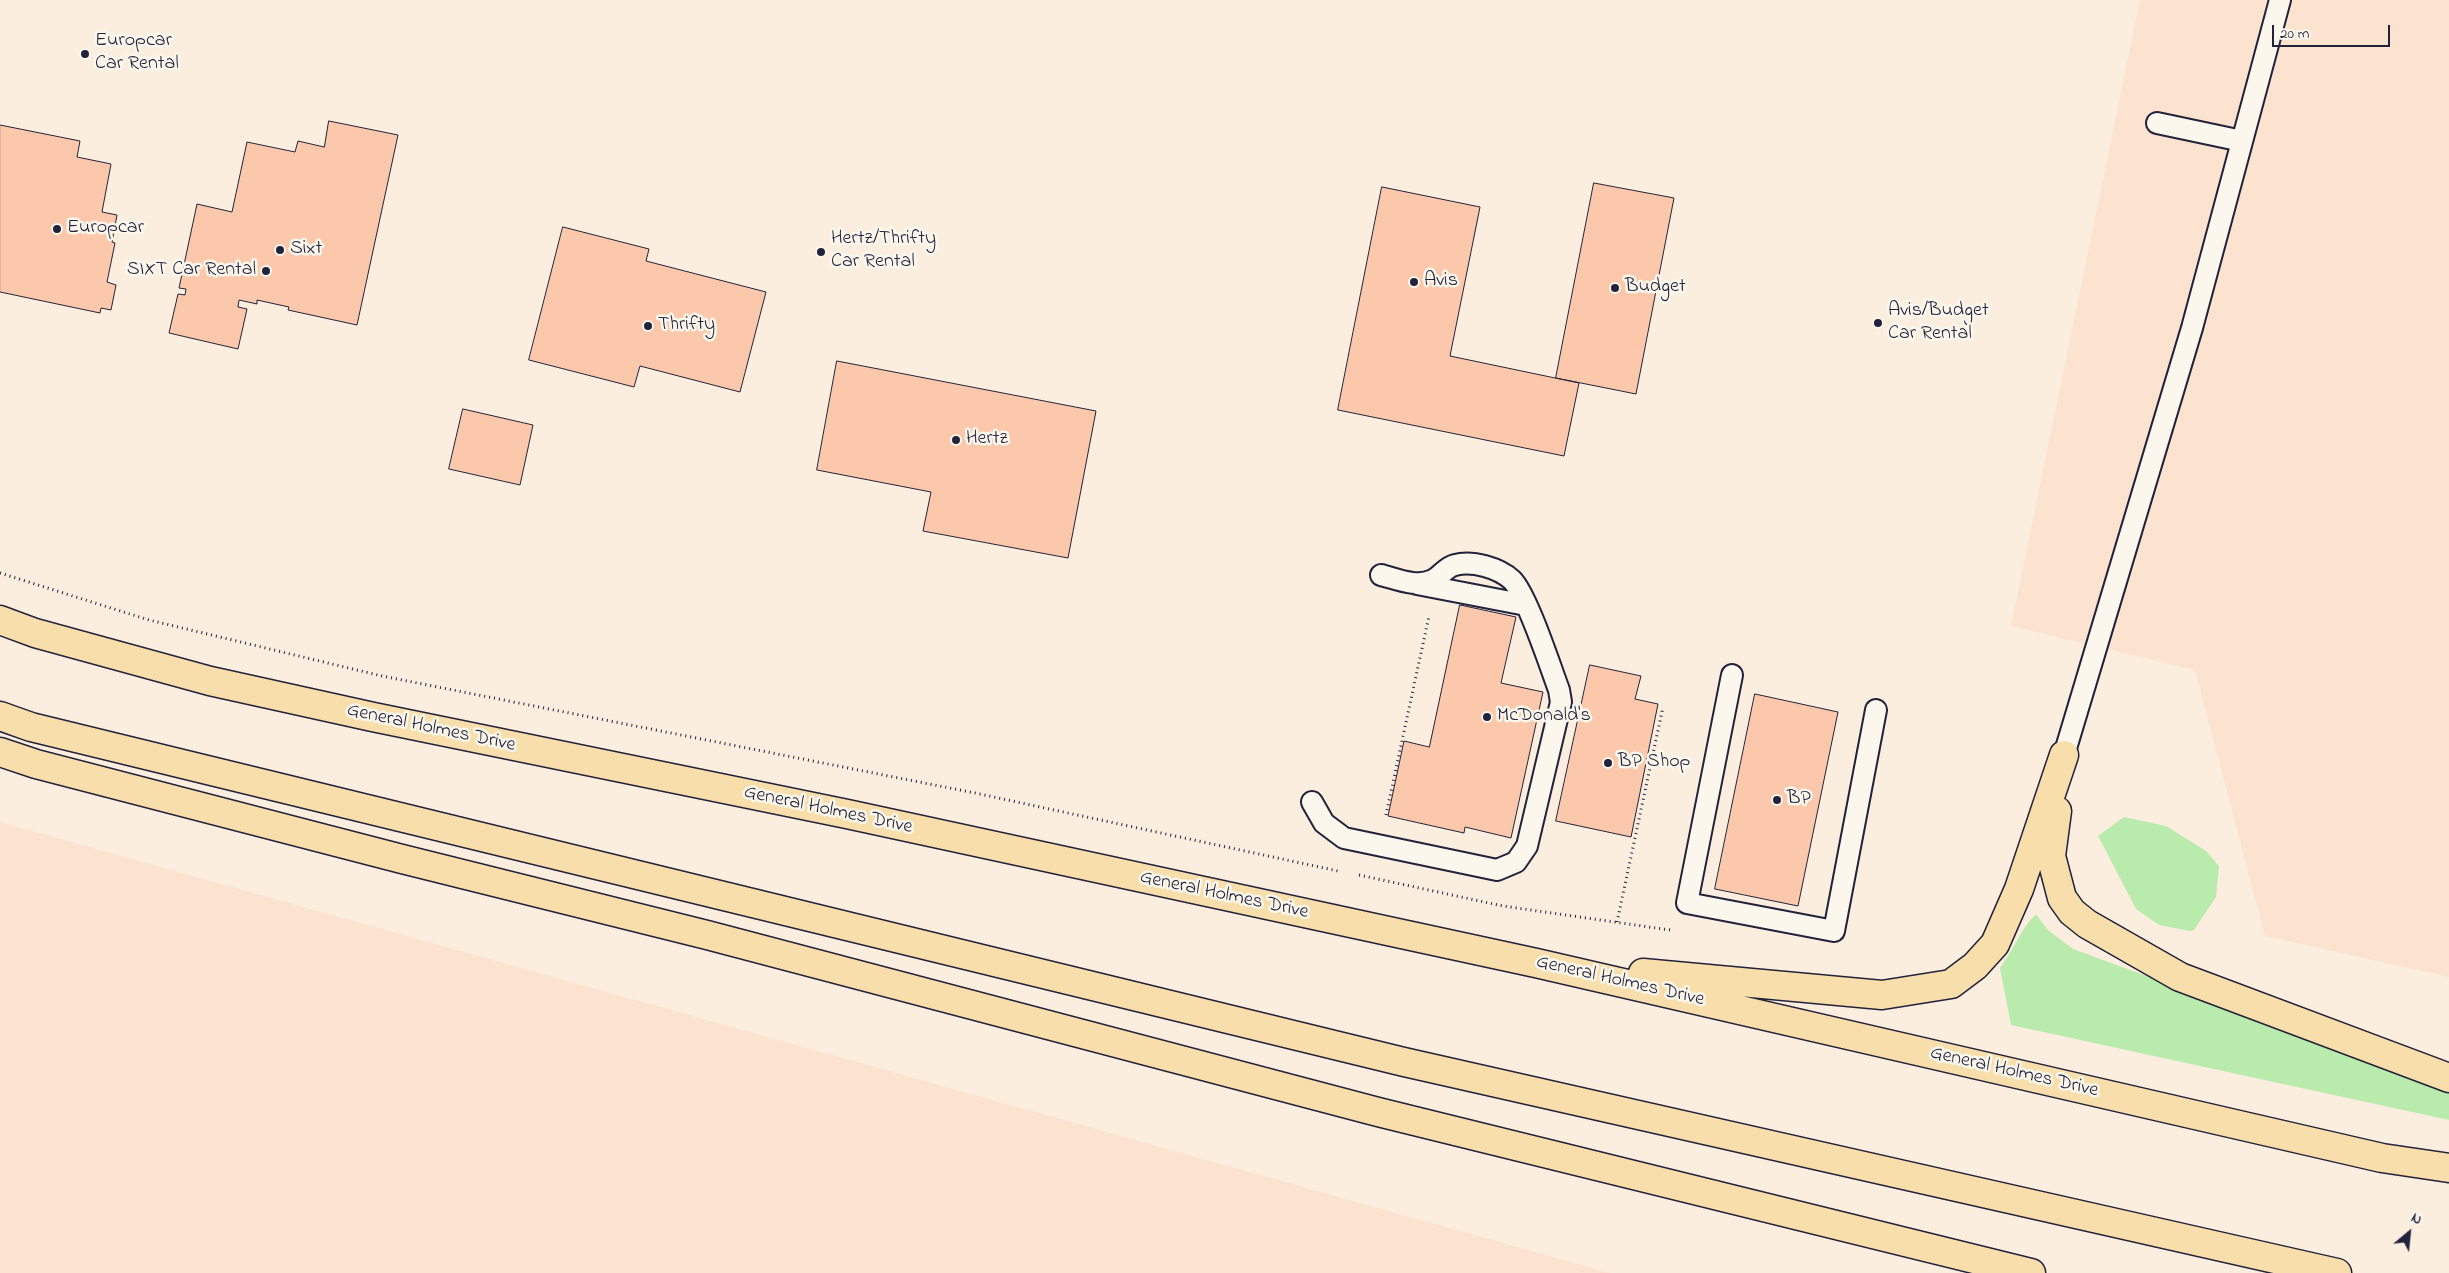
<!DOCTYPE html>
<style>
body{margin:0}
#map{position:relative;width:2449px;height:1273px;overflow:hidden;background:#fbeedf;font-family:"Indie Flower",sans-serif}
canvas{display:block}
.north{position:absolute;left:2384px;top:1208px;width:50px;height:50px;-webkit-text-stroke:4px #fbf7ec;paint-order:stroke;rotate:28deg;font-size:14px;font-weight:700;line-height:20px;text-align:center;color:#22223b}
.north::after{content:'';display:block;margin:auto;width:18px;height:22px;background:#22223b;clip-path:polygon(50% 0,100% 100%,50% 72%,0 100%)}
.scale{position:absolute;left:2272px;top:25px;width:118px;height:22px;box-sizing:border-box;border:2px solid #22223b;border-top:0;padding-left:6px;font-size:15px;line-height:18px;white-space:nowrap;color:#22223b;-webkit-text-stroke:4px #fbf7ec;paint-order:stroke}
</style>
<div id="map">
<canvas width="2449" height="1273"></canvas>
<div class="north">N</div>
<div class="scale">20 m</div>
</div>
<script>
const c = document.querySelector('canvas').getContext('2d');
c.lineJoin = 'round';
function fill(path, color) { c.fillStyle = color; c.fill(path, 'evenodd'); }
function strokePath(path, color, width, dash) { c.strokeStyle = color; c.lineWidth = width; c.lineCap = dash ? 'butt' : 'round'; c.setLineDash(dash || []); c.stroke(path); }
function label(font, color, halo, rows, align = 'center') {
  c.font = font + ' "Indie Flower",sans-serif'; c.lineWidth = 5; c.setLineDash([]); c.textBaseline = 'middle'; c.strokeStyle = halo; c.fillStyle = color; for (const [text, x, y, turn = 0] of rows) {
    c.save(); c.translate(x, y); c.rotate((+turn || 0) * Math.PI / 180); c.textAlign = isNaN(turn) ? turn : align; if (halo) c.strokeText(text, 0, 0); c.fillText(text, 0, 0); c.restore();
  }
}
fill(new Path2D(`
 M2140,0H2449V977L2265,936L2195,670L2011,626Z
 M0,822L1610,1273H0Z`), '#fbe3cf');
fill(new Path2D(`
 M2124,817L2166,826L2206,851L2219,866L2216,897L2194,930L2190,931L2159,925L2136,909L2098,836Z
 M2036,914L2048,930L2073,949L2449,1087V1120L2011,1025L2000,968C2012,952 2022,927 2036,914Z`), '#b8ebac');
const building = new Path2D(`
 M329,121L398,135L357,325L288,310L289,307L257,300V304L239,300L238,307L247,309L238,349L169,333L178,294L185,295L186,289L179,288L197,204L232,212L247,142L295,152L298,141L324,147Z
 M0,125L80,141L77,157L111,164L102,212L117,215L112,242L115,243L107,282L116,285L111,310L101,308L100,313L0,292Z
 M1594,183L1674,198L1636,394L1556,378Z
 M1382,187L1480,207L1450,356L1579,383L1564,456L1338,410Z
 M563,227L649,249L646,261L766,292L740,392L640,366L634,387L529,360Z
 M837,361L1096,411L1068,558L923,531L931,492L817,470Z
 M463,409L533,425L520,485L449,469Z
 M1460,605L1516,617L1501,683L1543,692L1511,838L1465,827L1464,833L1388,816L1404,741L1429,747Z
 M1590,665L1641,676L1635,699L1658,704L1631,837L1556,821Z
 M1755,694L1838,712L1798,906L1715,889Z`);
fill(building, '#fbc8ab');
strokePath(building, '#22223b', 1);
const service = new Path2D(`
 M2157,123L2242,141
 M1417,584L1526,605
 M1732,675L1687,903L1834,931L1876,710
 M2064,755L2192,328L2280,0
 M1312,802L1324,823L1344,838L1497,870L1516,862L1527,846L1561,702L1559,690C1550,666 1527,595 1512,580C1499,568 1472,560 1455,565C1446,567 1441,576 1433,580C1417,588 1397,579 1381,575`);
const motorway = new Path2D(`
 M0,620L35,633L210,681L373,717L847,814L1536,963L2382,1158L2449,1168
 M0,716L31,727L1404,1062L2337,1273
 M0,752L36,764L402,859L707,935L1378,1112L2031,1273
 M2057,811L2051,856L2062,898L2072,912L2087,924L2180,977L2449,1078
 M1643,973L1882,995L1951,984L1975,966L1995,944L2019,889L2064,755`);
strokePath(service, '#22223b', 24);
strokePath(motorway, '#22223b', 31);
strokePath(new Path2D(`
 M0,573L149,620L382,676L975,793L1338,871
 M1386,815L1429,616
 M1359,875L1503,906L1670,930
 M1617,922L1663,707`), '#22223b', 3, [1, 4]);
strokePath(service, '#fbf7ec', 20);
strokePath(motorway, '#f8deab', 28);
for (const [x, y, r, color] of [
 [85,54,5,"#22223b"],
 [57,229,5,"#22223b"],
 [280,250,5,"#22223b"],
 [821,252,5,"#22223b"],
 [266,271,5,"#22223b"],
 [1414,282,5,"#22223b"],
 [1615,288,5,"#22223b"],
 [1878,323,5,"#22223b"],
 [648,326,5,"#22223b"],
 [956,440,5,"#22223b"],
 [1487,717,5,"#22223b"],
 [1608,763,5,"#22223b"],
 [1777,800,5,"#22223b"]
]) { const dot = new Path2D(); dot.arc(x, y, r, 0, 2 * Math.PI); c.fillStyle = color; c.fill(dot); strokePath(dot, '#fbf7ec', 2); }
label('20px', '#22223b', '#fbf7ec', [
 ["Europcar",95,42],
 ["Car Rental",95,65],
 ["Europcar",67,229],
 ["Hertz/Thrifty",831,240],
 ["Car Rental",831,263],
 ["Sixt",290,250],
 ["SIXT Car Rental",256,271,"right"],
 ["Avis",1424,282],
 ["Budget",1625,288],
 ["Avis/Budget",1888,312],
 ["Car Rental",1888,335],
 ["Thrifty",658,326],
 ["Hertz",966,440],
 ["McDonald's",1497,717],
 ["BP Shop",1618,763],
 ["BP",1787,800]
], 'left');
label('20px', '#22223b', '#fbf7ec', [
 ["General Holmes Drive",431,729,12],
 ["General Holmes Drive",828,811,12],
 ["General Holmes Drive",1224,896,12],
 ["General Holmes Drive",1620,982,13],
 ["General Holmes Drive",2014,1073,13]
]);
</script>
